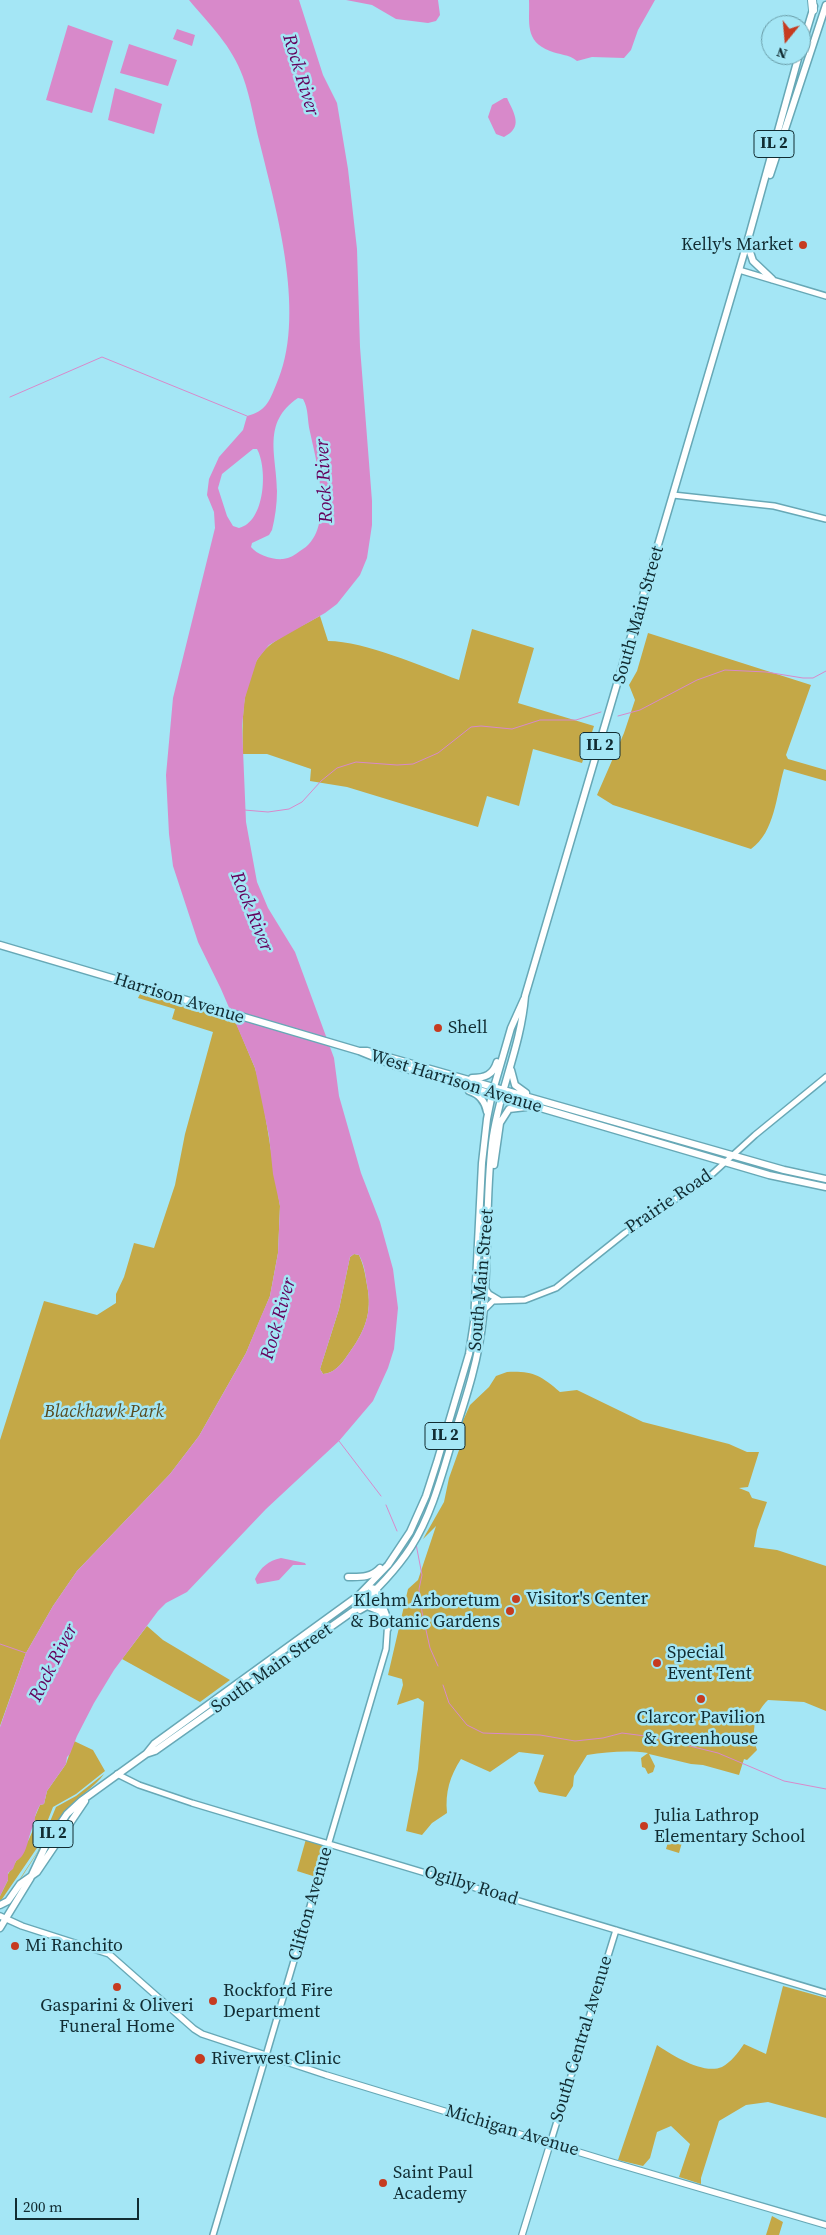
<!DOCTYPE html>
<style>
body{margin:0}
#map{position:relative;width:826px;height:2235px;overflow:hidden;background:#a4e6f5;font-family:"Source Serif 4",serif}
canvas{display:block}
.north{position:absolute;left:761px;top:15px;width:50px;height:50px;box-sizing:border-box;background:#a4e6f5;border:1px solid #699ca7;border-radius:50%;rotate:197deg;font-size:14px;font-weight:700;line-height:20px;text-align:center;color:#112c32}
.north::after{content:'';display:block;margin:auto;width:18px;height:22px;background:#c63b20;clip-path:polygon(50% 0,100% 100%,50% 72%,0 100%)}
.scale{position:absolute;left:15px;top:2198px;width:124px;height:22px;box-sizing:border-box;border:2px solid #112c32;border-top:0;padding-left:6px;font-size:15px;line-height:18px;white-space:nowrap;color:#112c32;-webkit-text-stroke:4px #a4e6f5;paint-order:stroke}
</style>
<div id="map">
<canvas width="826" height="2235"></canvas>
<div class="north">N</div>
<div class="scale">200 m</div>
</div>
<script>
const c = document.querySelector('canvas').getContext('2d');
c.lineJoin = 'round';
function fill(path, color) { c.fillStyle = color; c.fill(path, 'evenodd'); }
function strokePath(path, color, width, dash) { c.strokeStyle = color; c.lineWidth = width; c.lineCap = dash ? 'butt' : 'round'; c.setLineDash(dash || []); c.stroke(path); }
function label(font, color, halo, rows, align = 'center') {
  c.font = font + ' "Source Serif 4",serif'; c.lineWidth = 5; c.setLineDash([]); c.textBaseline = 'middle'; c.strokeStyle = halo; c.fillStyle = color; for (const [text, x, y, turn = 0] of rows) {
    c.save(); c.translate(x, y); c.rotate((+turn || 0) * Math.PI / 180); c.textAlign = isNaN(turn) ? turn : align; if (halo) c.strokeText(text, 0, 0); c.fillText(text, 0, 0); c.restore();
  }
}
fill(new Path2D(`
 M320,616L328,641C365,641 423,667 459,680L472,629L534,648L518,703L594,726L582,763L533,749L519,806L487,796L478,827L347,787L310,781L311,769L267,754H243C242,721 241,667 270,645C285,633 304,625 320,616Z
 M648,633L811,685L786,755L788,759L826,770V781L784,769C776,796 775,832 751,849L613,805L597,795L624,733L635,700L629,685L637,671Z
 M141,992L218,1016L219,1013L234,1018L255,1068L261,1089L280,1206L278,1253L270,1296L246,1353L199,1436L170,1474L77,1571L53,1606L26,1653L0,1726V1440L44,1301L97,1315L116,1303V1294L124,1277L134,1243L154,1248L175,1185L185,1134L213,1032L172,1019L175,1009L138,998Z
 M354,1254L359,1255C364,1266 365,1273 367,1285C373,1314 364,1333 347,1356C342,1364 333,1374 323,1374L320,1369L339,1309L350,1257Z
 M507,1372C533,1371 540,1375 560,1392L577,1390L643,1422L729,1444L747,1452H759L748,1487L739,1488L749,1492L752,1498L767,1502L757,1530L754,1547L777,1550L826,1566V1711L804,1702L768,1700C754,1713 751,1732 757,1750L747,1760L744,1759L739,1775L703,1765L691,1764L649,1754L655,1766L653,1772L648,1774L645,1768L642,1767L641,1758L648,1753C627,1750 608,1752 587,1755L574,1776L573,1786L566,1797L539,1792L534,1783L544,1755L519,1752L490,1772L461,1759C450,1776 445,1792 447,1813L432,1823L422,1835L406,1831L418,1769L424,1702L418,1698L397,1705L403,1685L402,1679L388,1675L408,1589L418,1580L436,1526L423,1539L444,1502L449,1478L463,1439L462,1423L470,1405L489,1387L496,1376Z
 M147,1626L163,1640L230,1680L200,1702L122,1659Z
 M74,1741L93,1750L105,1771L76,1794L53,1807L37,1848L0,1902V1896L8,1880L7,1876C13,1865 38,1831 34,1819L40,1805L44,1804L47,1791L66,1764Z
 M104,1774C96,1786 76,1798 66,1811C45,1837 30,1867 10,1894L38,1851L56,1807L76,1796Z
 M671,1832L680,1835L683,1839L679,1853L666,1849Z
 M306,1839L324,1846L316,1877L297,1871Z
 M783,1986L826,1998V2118L768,2102L746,2105L719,2121L701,2178V2184L679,2177L690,2144L671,2126L657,2132L650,2158L643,2166L618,2160L657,2045C672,2055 703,2075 722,2067C731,2062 738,2053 744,2044L766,2054Z
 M772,2216L783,2222L779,2235H766Z`), '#c4a847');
fill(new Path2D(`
 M189,0H299L323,75L337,103L348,169L357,249L360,347L372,501V525L367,558L360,575L337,604L325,613L269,645L257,660L245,698L242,726L246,822L257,882L268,908L295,952L334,1058L339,1096L361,1173L380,1222L393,1269L398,1308L394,1349L388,1368L373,1401L339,1441L266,1509L187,1592L166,1603L158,1611L114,1670L94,1703L77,1736L70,1754L67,1757L66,1764L47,1791L44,1804L40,1805C37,1811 34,1816 35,1823C27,1834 29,1855 16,1861L13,1869L8,1873V1880L0,1896V1727L26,1653L53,1606L77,1571L170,1474L199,1436L246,1353L260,1319L270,1296L278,1253L280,1206L273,1174L269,1136L255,1068L221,989L198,942L173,866L169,834L166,775L173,698L215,528L214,512L207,495L209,479L219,457L243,430L247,416C266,411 269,402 276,385C307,317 277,213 260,144C254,122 251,99 243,77C232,46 210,25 189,0ZM298,398L303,399C309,410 307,420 310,432C317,464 336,532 300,551C295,555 290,558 283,559C273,560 257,555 251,547L252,543L269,535L272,530C275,518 277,504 277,491C277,456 261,423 298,398ZM253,449H257C268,469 265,522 239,528L233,526L227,516L218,488L222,474ZM354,1254L359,1255C365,1266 365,1274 367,1285C373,1314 364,1333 347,1356C342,1364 333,1374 323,1374L320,1369L339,1309L350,1257Z
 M346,0H438L440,15L436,21L428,23L396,19L372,5Z
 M529,0H655L638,30L631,50L624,58L592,57L577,61C569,54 559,55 550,51C524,41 530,22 529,0Z
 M68,25L113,41L92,113L46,100Z
 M177,29L195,35L192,46L173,39Z
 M129,44L177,60L168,86L120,73Z
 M115,88L162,104L154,134L108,120Z
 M504,98H507C515,115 523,127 504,137L496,134L488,117L492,105Z
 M281,1558L305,1563L306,1565H293L279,1580L257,1584L255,1579C261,1567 268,1561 281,1558Z`), '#d889ca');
strokePath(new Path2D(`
 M10,397L102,357L247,416
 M618,716L640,710L697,680L725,670L766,672L803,678H813L826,671
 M244,810L268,812L289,809L302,802L321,781L337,768L356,762L397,765L413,764L438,753L471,727L481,726L512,729L540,720H576L601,712
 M339,1441L381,1496
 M386,1505L397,1531
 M416,1544L422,1575L419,1589L422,1612L430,1648L438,1666
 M0,1644L26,1653
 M443,1685L449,1703L467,1725L483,1733L540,1735L575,1741L603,1738L622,1733L653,1737L718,1753L784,1781L826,1789`), '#d889ca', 1);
const tertiary = new Path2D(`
 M739,270L826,296
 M673,495L774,506L826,519
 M485,1288L489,1294L499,1300
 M484,1310L493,1301L525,1300L556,1288L625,1233L710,1176L755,1135L826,1077
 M371,1591L388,1629
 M117,1774L139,1785L192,1803L826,1993
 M550,2144L616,1930
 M213,2235L386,1649L388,1619L377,1589L369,1587`);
const secondary = new Path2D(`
 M0,1916L22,1926L109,1954L194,2029L202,2034L326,2075L611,2162L826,2225
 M522,2235L550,2144`);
const primary = new Path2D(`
 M801,49L814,6
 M770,175L826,5
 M747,243L753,261L772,279
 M0,945L359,1051L396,1066L544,1109L769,1175L826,1187
 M359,1051H367L784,1170L826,1179
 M511,1070L515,1085L526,1093
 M472,1078C485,1078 493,1075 497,1062
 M469,1091C479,1094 485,1101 487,1112
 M494,1165L500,1123L509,1109L526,1107
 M348,1577C360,1577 371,1578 380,1568
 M360,1610L367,1606L380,1611
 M146,1754L155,1751L356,1609C377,1589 396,1570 411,1547C432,1514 442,1474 453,1438C466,1398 479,1359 483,1317C489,1259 485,1201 492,1143C498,1093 521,1047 525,996L747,243L799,55
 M0,1905L8,1901L20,1884L37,1872L85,1801
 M0,1928L30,1879L46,1845L67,1814L81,1801L146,1754L154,1744L358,1596L388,1565L410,1532L426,1496L437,1462L469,1354L474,1322L482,1163L487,1119L492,1094L511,1028L524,999`);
const motorway = new Path2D(`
 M812,0L813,10`);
strokePath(tertiary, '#67a8b6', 8);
strokePath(secondary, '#67a8b6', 8);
strokePath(primary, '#67a8b6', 9);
strokePath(motorway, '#67a8b6', 10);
strokePath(tertiary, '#fff', 5);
strokePath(secondary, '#fff', 5.5);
strokePath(primary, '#fff', 6);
strokePath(motorway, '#fff', 8);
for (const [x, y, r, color] of [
 [803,245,5,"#c63b20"],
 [438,1028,5,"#c63b20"],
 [516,1599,5,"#c63b20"],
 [510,1611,5,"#c63b20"],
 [657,1663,5,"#c63b20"],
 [701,1699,5,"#c63b20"],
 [644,1826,5,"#c63b20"],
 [15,1946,5,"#c63b20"],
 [117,1987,5,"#c63b20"],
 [213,2001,5,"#c63b20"],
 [200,2059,6,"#c63b20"],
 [383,2183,5,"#c63b20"]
]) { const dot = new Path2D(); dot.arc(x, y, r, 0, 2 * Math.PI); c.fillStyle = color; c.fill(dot); strokePath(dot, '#a4e6f5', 2); }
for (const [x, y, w] of [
 [774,144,40],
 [600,746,40],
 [445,1436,40],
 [53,1834,40]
]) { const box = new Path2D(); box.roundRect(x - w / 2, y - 13.5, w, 27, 4); c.fillStyle = '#a4e6f5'; c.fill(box); strokePath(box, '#112c32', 1); }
label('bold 16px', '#112c32', null, [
 ["IL 2",774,144],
 ["IL 2",600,746],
 ["IL 2",445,1436],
 ["IL 2",53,1834]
]);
label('18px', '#112c32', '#a4e6f5', [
 ["Kelly's Market",793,245,"right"],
 ["Shell",448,1028],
 ["Visitor's Center",526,1599],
 ["Klehm Arboretum",500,1601,"right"],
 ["& Botanic Gardens",500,1622,"right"],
 ["Special",667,1653],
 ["Event Tent",667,1674],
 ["Clarcor Pavilion",701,1718,"center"],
 ["& Greenhouse",701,1739,"center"],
 ["Julia Lathrop",654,1816],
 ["Elementary School",654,1837],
 ["Mi Ranchito",25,1946],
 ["Rockford Fire",223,1991],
 ["Department",223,2012],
 ["Gasparini & Oliveri",117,2006,"center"],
 ["Funeral Home",117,2027,"center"],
 ["Riverwest Clinic",211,2059],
 ["Saint Paul",393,2173],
 ["Academy",393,2194]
], 'left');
label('18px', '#112c32', '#a4e6f5', [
 ["South Main Street",639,615,-74],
 ["Harrison Avenue",179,999,17],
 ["West Harrison Avenue",456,1082,17],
 ["Prairie Road",669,1202,-34],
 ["South Main Street",482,1280,-85],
 ["South Main Street",272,1669,-35],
 ["Ogilby Road",471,1886,17],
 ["Clifton Avenue",311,1904,-74],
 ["South Central Avenue",582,2039,-73],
 ["Michigan Avenue",512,2131,17]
]);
label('italic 18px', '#584b20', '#a4e6f5', [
 ["Blackhawk Park",104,1412]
]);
label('italic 19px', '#65015c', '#a4e6f5', [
 ["Rock River",300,75,73],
 ["Rock River",325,481,-93],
 ["Rock River",251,912,68],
 ["Rock River",279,1319,-74],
 ["Rock River",54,1663,-63]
]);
</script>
